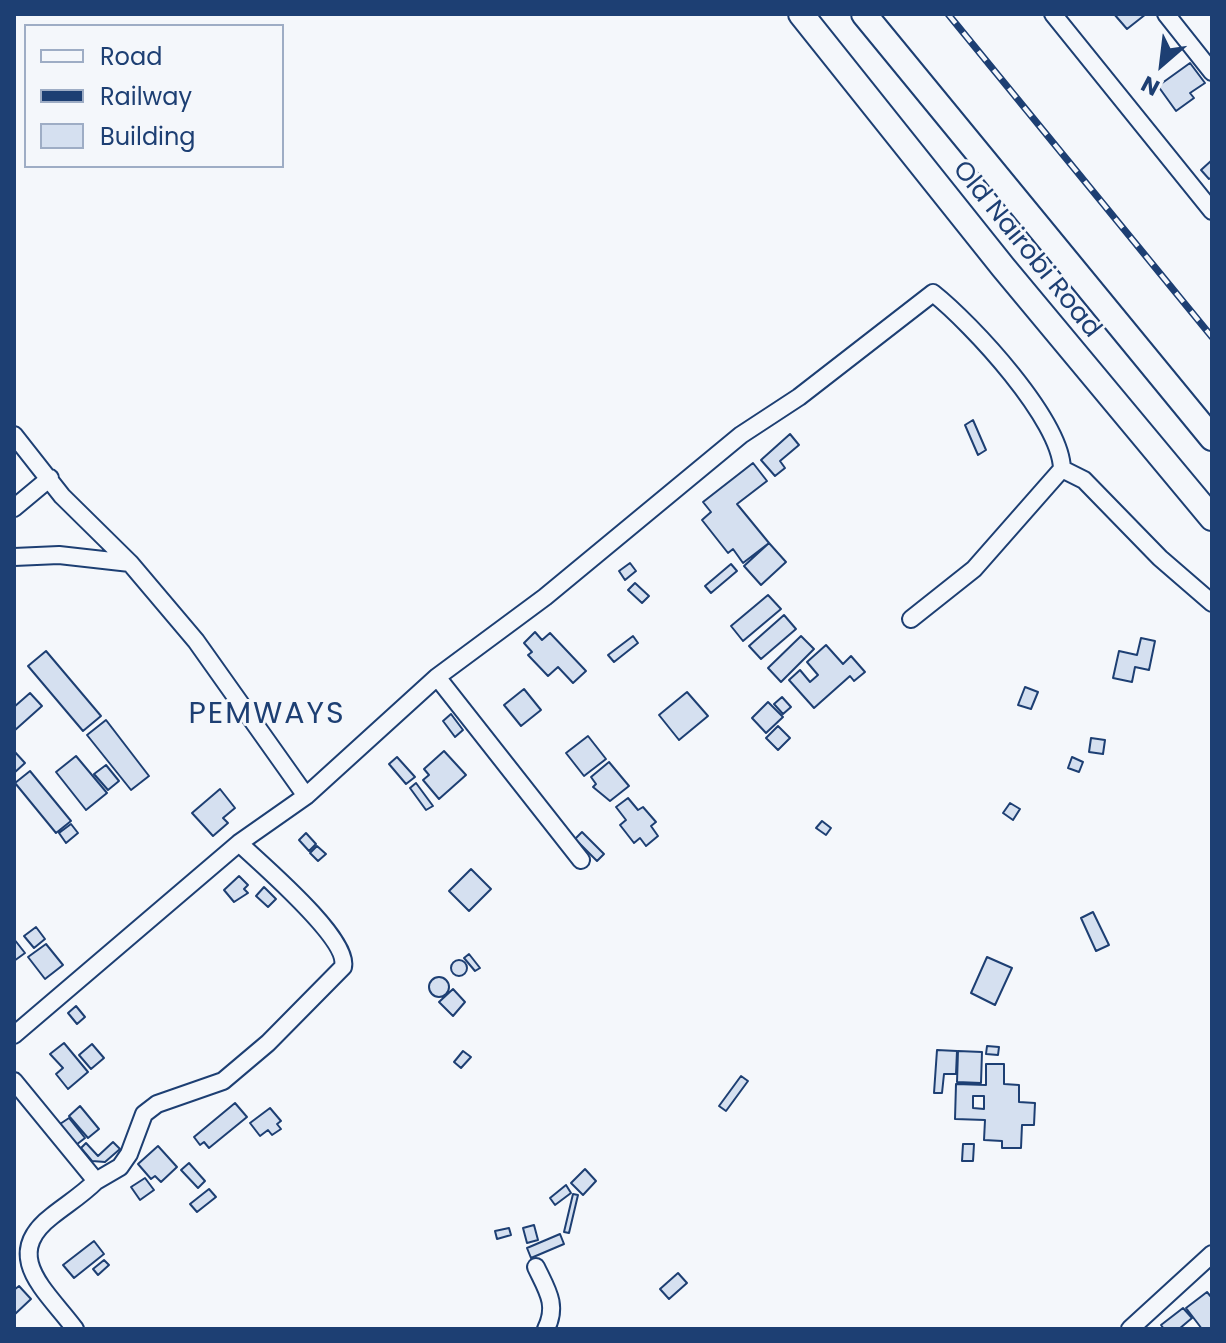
<!DOCTYPE html>
<style>
body{margin:0}
#map{position:relative;width:1226px;height:1343px;overflow:hidden;background:#f4f7fb;font-family:Poppins,sans-serif}
canvas{display:block}
.frame{position:absolute;inset:0;border:16px solid #1d3f73;pointer-events:none}
.legend{position:absolute;left:24px;top:24px;width:260px;height:144px;box-sizing:border-box;background:#f4f7fb;border:2px solid #9eadc5;margin:0;padding:10px 14px;list-style:none;font-size:24px;color:#1d3f73}
.legend li{display:flex;align-items:center;gap:16px;height:40px}
.legend b{width:40px;border:2px solid #9eadc5}
.north{position:absolute;left:1122px;top:24px;width:80px;height:80px;-webkit-text-stroke:6px #f4f7fb;paint-order:stroke;rotate:208deg;font-size:22px;font-weight:700;line-height:32px;text-align:center;color:#1d3f73}
.north::after{content:'';display:block;margin:auto;width:28px;height:36px;background:#1d3f73;clip-path:polygon(50% 0,100% 100%,50% 72%,0 100%)}
</style>
<div id="map">
<canvas width="1226" height="1343"></canvas>
<div class="frame"></div>
<ul class="legend">
<li><b style="height:10px;background:#f4f7fb"></b>Road</li>
<li><b style="height:10px;background:#1d3f73"></b>Railway</li>
<li><b style="height:22px;background:#d5e0f0"></b>Building</li>
</ul>
<div class="north">N</div>
</div>
<script>
const c = document.querySelector('canvas').getContext('2d');
c.lineJoin = 'round';
function fill(path, color) { c.fillStyle = color; c.fill(path, 'evenodd'); }
function strokePath(path, color, width, dash) { c.strokeStyle = color; c.lineWidth = width; c.lineCap = dash ? 'butt' : 'round'; c.setLineDash(dash || []); c.stroke(path); }
function label(font, color, halo, rows, align = 'center') {
  c.font = font + ' Poppins,sans-serif'; c.lineWidth = 6; c.setLineDash([]); c.textBaseline = 'middle'; c.strokeStyle = halo; c.fillStyle = color; for (const [text, x, y, turn = 0] of rows) {
    c.save(); c.translate(x, y); c.rotate((+turn || 0) * Math.PI / 180); c.textAlign = isNaN(turn) ? turn : align; if (halo) c.strokeText(text, 0, 0); c.fillText(text, 0, 0); c.restore();
  }
}
const building = new Path2D(`
 M1114,14H1146L1127,29Z
 M1190,63L1205,83L1190,93L1194,98L1176,111L1158,86Z
 M1212,160V177L1209,179L1201,170Z
 M973,420L986,450L978,455L965,425Z
 M790,434L799,445L780,461L785,468L775,476L761,460Z
 M753,463L767,481L737,504L769,543L743,563L733,549L728,553L702,520L711,512L703,502Z
 M769,543L786,562L761,585L744,566Z
 M630,563L636,571L625,580L619,571Z
 M731,564L737,571L711,593L705,586Z
 M635,583L649,596L642,603L628,590Z
 M768,595L781,609L743,641L731,626Z
 M784,615L796,629L761,659L749,646Z
 M535,632L542,640L550,633L586,671L573,683L558,667L548,676L528,655L532,652L524,643Z
 M633,636L638,643L614,662L608,655Z
 M801,636L814,649L781,682L768,668Z
 M1141,638L1155,641L1149,670L1135,667L1132,682L1113,678L1119,651L1137,655Z
 M826,645L843,664L851,656L865,672L854,681L850,676L814,708L789,680L800,670L810,682L818,675L807,662Z
 M46,651L101,716L83,731L28,666Z
 M1025,687L1038,692L1031,709L1018,705Z
 M524,689L541,710L521,726L504,705Z
 M687,692L708,716L679,740L659,715Z
 M30,693L42,706L14,731V707Z
 M782,697L791,707L783,714L774,704Z
 M768,702L783,717L766,733L752,718Z
 M451,714L463,730L455,737L443,721Z
 M106,720L149,776L131,790L87,735Z
 M778,726L790,738L778,750L766,738Z
 M588,736L606,759L584,776L566,753Z
 M1091,738L1105,740L1103,754L1089,752Z
 M14,751L25,763L14,773Z
 M444,751L466,775L439,799L423,780L429,775L424,769Z
 M76,756L107,793L86,810L56,772Z
 M397,757L415,777L406,784L389,764Z
 M1072,757L1083,762L1079,772L1068,768Z
 M609,762L629,786L610,801L593,787L596,784L591,777Z
 M106,765L119,781L108,790L94,774Z
 M30,771L71,821L56,833L15,783Z
 M416,783L433,806L426,810L410,788Z
 M220,789L235,808L223,818L228,823L213,836L192,813Z
 M628,798L638,810L643,807L656,822L651,826L658,836L646,846L640,838L634,843L620,825L626,820L616,807Z
 M1010,803L1020,809L1013,820L1003,813Z
 M822,821L831,828L826,835L816,828Z
 M71,824L78,833L66,843L59,833Z
 M582,832L604,854L597,861L575,839Z
 M306,833L316,844L309,851L299,840Z
 M317,846L326,854L318,861L310,853Z
 M471,869L491,889L469,911L449,891Z
 M239,876L248,885L244,889L248,893L234,902L224,890Z
 M264,887L276,899L268,907L256,896Z
 M1093,912L1109,945L1096,951L1081,918Z
 M36,927L45,939L34,948L24,936Z
 M14,939L25,953L14,961Z
 M46,944L63,965L45,979L28,957Z
 M469,954L480,968L475,971L464,958Z
 M987,957L1012,968L995,1005L971,993Z
 M451 968a8 8 0 1 1 16 0a8 8 0 1 1-16 0Z
 M429 987a10 10 0 1 1 20 0a10 10 0 1 1-20 0Z
 M453,989L465,1002L453,1016L439,1002Z
 M76,1006L85,1017L77,1024L68,1013Z
 M64,1043L88,1072L68,1089L56,1074L63,1068L50,1054Z
 M92,1044L104,1058L91,1069L79,1055Z
 M987,1046L999,1047L998,1055L986,1054Z
 M937,1050L957,1051L956,1074H944L942,1093H934Z
 M463,1051L471,1057L461,1068L454,1062Z
 M958,1051L982,1052L981,1083L957,1082Z
 M986,1064H1004V1084L1019,1085V1102L1035,1103L1034,1125H1022L1021,1148H1002V1141L984,1140L985,1120L955,1119L956,1084L986,1085ZM973,1096H984V1109L973,1108Z
 M741,1076L748,1081L726,1111L719,1106Z
 M235,1103L247,1117L209,1148L204,1142L200,1145L194,1137Z
 M80,1106L99,1129L88,1138L69,1116Z
 M270,1108L281,1121L277,1124L281,1129L272,1135L268,1130L260,1136L250,1123Z
 M69,1118L85,1138L76,1145L60,1124Z
 M113,1142L120,1149L105,1162L92,1161L81,1148L86,1143L98,1156Z
 M963,1144H974L973,1161H962Z
 M158,1146L177,1167L161,1182L155,1176L151,1179L138,1164Z
 M189,1163L205,1181L198,1188L181,1170Z
 M585,1169L596,1181L583,1195L571,1183Z
 M145,1178L154,1190L140,1200L131,1187Z
 M566,1185L571,1193L555,1205L550,1198Z
 M209,1189L216,1197L197,1212L190,1204Z
 M573,1194L578,1195L569,1233L564,1232Z
 M534,1225L538,1240L527,1243L523,1228Z
 M509,1228L511,1235L497,1239L495,1231Z
 M560,1234L564,1244L531,1258L527,1248Z
 M94,1241L104,1254L74,1278L63,1265Z
 M104,1260L109,1265L98,1275L93,1269Z
 M678,1273L687,1283L669,1299L660,1289Z
 M19,1286L31,1299L14,1315V1290Z
 M1207,1292L1212,1298V1329H1202L1186,1308Z
 M1183,1308L1192,1318L1179,1329H1164L1161,1325Z`);
fill(building, '#d5e0f0');
strokePath(building, '#1d3f73', 2);
const minor = new Path2D(`
 M1053,14L1212,211
 M1166,14L1212,72
 M14,435L62,496L130,563L196,641L306,796
 M14,508L50,478
 M14,557L59,555L130,563
 M911,619L974,569L1062,469L1084,480L1160,558L1212,603
 M437,677L581,860
 M14,1035L239,843L306,796L437,677L545,597L741,435L799,397L933,293C972,324 1061,420 1062,469
 M14,1081L96,1181C82,1195 67,1204 52,1216C0,1256 47,1291 75,1329
 M96,1181L120,1167L129,1154L144,1114L157,1104L223,1081L268,1043L343,967C350,939 261,864 239,843
 M536,1267C547,1290 558,1305 546,1329
 M1130,1329L1212,1254`);
const highway = new Path2D(`
 M801,14L1003,267L1212,518
 M864,14L1212,438`);
strokePath(minor, '#1d3f73', 20);
strokePath(highway, '#1d3f73', 28);
strokePath(minor, '#f4f7fb', 16);
strokePath(highway, '#f4f7fb', 24);
const rail = new Path2D(`
 M948,14L1212,337`);
strokePath(rail, '#1d3f73', 7);
strokePath(rail, '#f4f7fb', 4, [12]);
label('26px', '#1d3f73', '#f4f7fb', [
 ["Old Nairobi Road",1026,250,51]
]);
c.letterSpacing = '2px';
label('30px', '#1d3f73', '#f4f7fb', [
 ["PEMWAYS",267,715]
]);
c.letterSpacing = '0px';
</script>
